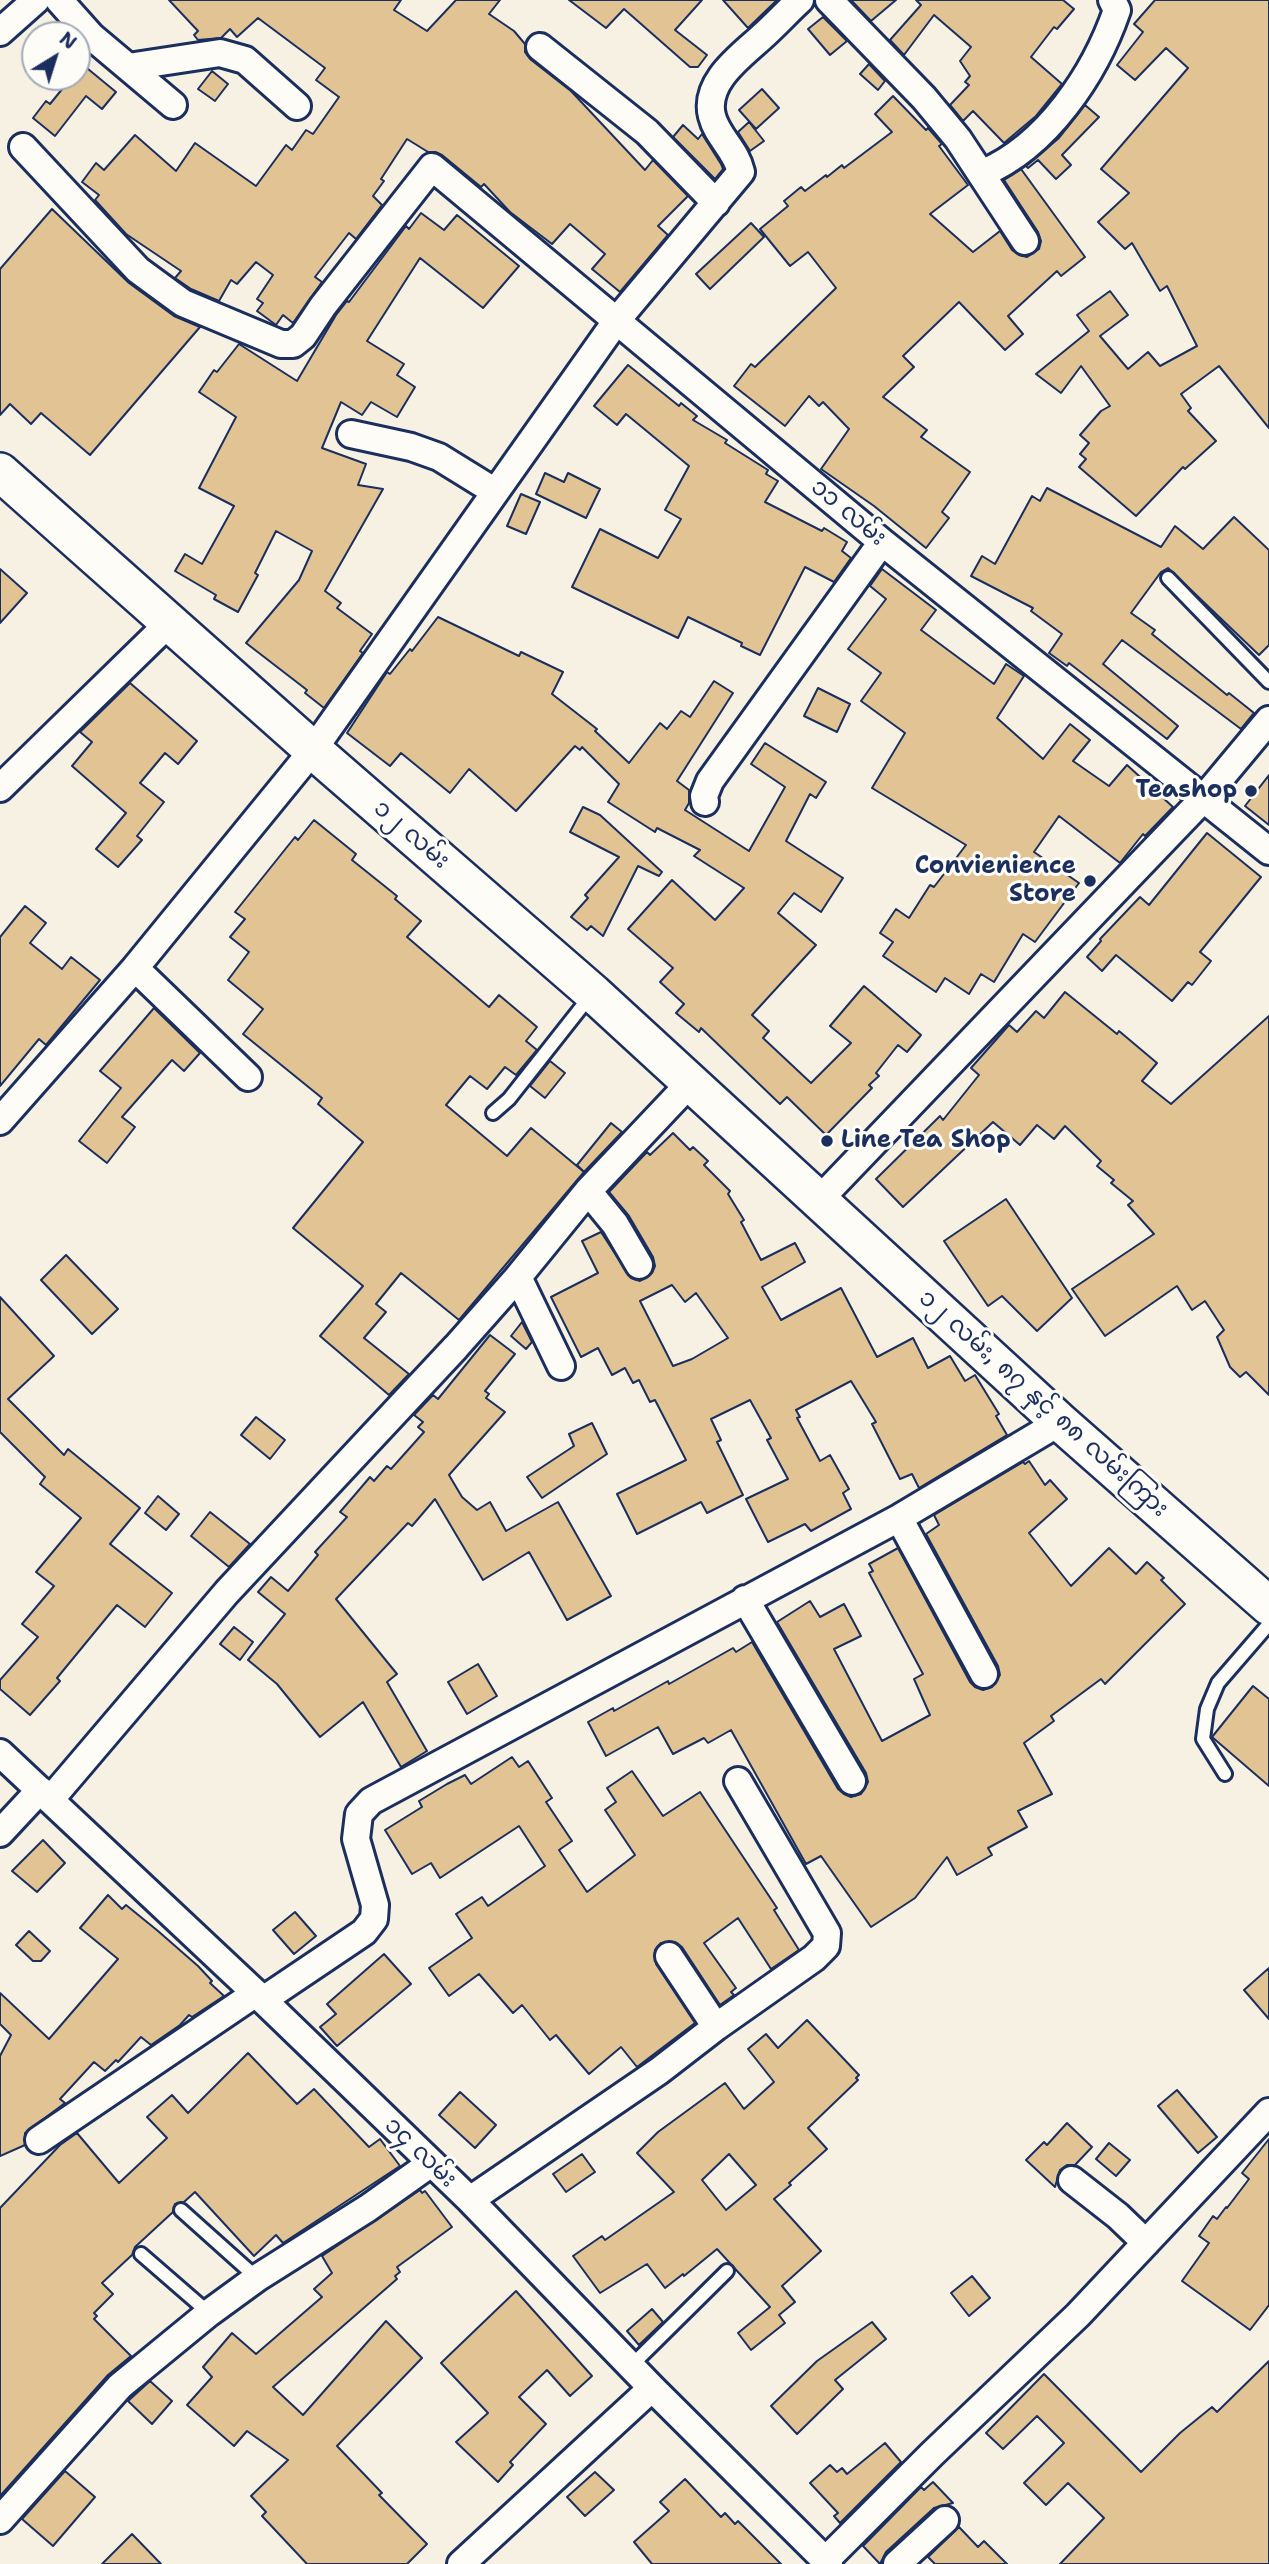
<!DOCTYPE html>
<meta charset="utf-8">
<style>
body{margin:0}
#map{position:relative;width:1269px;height:2564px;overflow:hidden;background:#f7f1e3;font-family:"Shantell Sans",sans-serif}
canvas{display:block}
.north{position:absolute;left:21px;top:21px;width:70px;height:70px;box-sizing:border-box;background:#fdfcf7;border:2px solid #a3aaba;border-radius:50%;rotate:38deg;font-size:19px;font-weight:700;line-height:28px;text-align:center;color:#1b2f5e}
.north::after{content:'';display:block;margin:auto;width:24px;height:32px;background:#1b2f5e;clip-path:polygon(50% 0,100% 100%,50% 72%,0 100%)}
</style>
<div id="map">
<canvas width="1269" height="2564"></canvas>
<div class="north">N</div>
</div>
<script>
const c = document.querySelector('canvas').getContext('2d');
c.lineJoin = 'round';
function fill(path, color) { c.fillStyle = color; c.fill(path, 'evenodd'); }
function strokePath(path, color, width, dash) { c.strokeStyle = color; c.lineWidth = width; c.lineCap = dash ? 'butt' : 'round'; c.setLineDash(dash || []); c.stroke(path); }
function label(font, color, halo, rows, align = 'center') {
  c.font = font + ' "Shantell Sans","Noto Sans Myanmar",sans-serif'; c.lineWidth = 6; c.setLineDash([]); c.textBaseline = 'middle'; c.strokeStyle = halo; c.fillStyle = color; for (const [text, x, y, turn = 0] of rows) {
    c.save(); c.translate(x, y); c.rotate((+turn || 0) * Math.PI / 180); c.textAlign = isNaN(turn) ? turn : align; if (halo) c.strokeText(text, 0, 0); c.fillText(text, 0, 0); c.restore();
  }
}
const building = new Path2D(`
 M169,0H401L394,10L427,31L456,0H500L489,14L514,31L525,44V52L530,59L571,91L645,170L653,160L688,196L658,226L668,235L620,292L592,269L605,254L570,224L552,244L510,212L484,184L481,187L442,155L435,152H428L407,139L381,179L384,181L373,196L382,205L356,239L349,233L315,277L322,282L293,323L283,315L276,325L257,311L263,303L257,299L273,275L256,262L237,284L231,280L219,301L191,289L175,278L181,271L126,234L95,200L99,195L82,182L96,163L104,170L135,135L176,171L195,143L256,186L286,145L292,150L306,130L313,134L339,97L316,80L325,68L258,18L237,37L230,29L221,38L198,40L194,35L198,31Z
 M569,0H702L675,30L707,55L698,67H690L624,9L606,28Z
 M723,0H777L748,28Z
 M851,0H896L871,21Z
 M916,0H1063L1074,9L1057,29L1054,27L1031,57L1062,84L1036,116L1004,143L973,111L963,121L950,105L969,85L965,82L970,76L960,61L971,47L934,15L904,55L890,40L921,5Z
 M1155,0H1269V428L1219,366L1181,394L1191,408L1188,411L1216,441L1185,469L1183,467L1136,516L1079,467L1086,459L1080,454L1089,443L1080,435L1101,411L1110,406L1081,366L1061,393L1036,374L1089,331L1077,315L1110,291L1128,315L1100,336L1128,369L1148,352L1160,366L1197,346L1167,286L1160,291L1132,243L1125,249L1098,222L1129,193L1101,169L1188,68L1166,48L1135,80L1117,65L1143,32L1134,24Z
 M823,17L847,41L830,55L808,29Z
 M82,64L116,92L102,109L86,96L55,136L33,118L46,101L50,104L72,77H77V70Z
 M869,64L885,81L878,90L860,74Z
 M212,71L228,84L215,101L198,89Z
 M762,89L779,108L756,129L739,110Z
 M893,96L926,130L928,128L942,144L939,146L968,185L930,214L973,252L1000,231L1012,250L1019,255L1027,257L1039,249L1041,241L1038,232L1004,180L1021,169L1085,257L1061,276L1057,271L1008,316L1023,334L1005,350L959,302L903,356L914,367L883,397L927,430L921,437L970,472L942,512L949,518L926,548L874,506L821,469L849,429L823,402L819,406L809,396L785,426L734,386L751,364L755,367L836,288L808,252L790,266L760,229L788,206L784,201L801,187L805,191L826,175L827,177L842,165L844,168L892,132L875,114Z
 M1085,105L1099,117L1062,155L1071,165L1056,179L1038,160L1028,168L1026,166L1059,138Z
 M749,122L764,141L750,151L738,132Z
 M683,125L698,139L702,134L721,164L723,169L715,179L673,137Z
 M52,209L129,283L174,316L200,327L90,455L41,413L31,424L10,404L0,415V269Z
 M421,213L444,230L457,215L519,266L483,308L420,258L367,341L404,364L397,375L415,387L397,417L371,402L362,415L341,402L322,448L366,464L358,485L383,489L325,591L341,603L337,608L372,634L360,651L363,653L324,708L305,693L307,690L246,643L299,580L312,551L276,531L255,573L258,575L238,612L214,599L216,595L175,571L185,554L202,564L234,506L199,488L236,417L199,392L214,370L217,372L239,344L297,381L336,315L347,301L349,302L406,226L409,229Z
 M751,223L764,237L710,289L696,274Z
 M628,365L679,406L681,403L697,416L693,420L727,440L725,443L768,470L766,474L778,481L765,502L822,531L824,528L847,542L842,551L851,558L834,582L805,567L760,655L741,646L742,643L688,617L678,638L572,587L600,529L658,558L681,519L665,510L689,466L626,414L617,425L594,406Z
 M545,473L564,482L568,473L600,489L586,518L536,494Z
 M1047,488L1161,547L1175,526L1203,549L1234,517L1269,550V645L1259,655L1168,568L1161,572L1131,613L1155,630L1152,634L1227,695L1229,693L1254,713L1241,729L1122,640L1103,664L1178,726L1167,739L1069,663L1067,666L1049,653L1062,634L1031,611L1033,608L971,576L982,556L995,564L1032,496L1040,501Z
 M521,494L540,502L526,534L507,526Z
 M0,569L27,593L0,623Z
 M882,569L936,610L921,630L994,684L1006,664L1024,676L997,718L1043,759L1070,724L1090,740L1073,761L1109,786L1127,765L1173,807L1145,836L1143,834L1120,863L1059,816L1034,852L1079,883L1035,942L1023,934L994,982L981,974L969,994L945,978L936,992L883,956L893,942L880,933L896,909L909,918L930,885L934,887L966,845L872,788L905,733L861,701L881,673L848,649L886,599L870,586Z
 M438,617L519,656L521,652L563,672L552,694L597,729L595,731L629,763L660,723L667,729L681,711L690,717L714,681L733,693L677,781L689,790V803L685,810L749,851L785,787L751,764L765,743L826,782L816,798L810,794L786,841L843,878L821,912L794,893L778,913L816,945L752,1015L769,1031L763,1038L811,1083L851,1043L830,1026L864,986L921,1035L907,1052L898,1045L876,1073L879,1076L869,1085L872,1088L826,1135L787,1097L780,1104L701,1028L699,1032L676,1013L684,1004L660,982L673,968L628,929L672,880L715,920L744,888L694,856L700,850L657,828L655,832L608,802L619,784L582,747L580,750L575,746L516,811L469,769L450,793L401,753L390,766L347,733L387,672L390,674L410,649L412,651Z
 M130,683L197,741L178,764L165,753L140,783L164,802L137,836L142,840L118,867L96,849L126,813L72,766L92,742L80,732Z
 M818,688L850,704L837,732L804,716Z
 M1269,775V825L1245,806Z
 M583,807L600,815L662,872L659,876L638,866L603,936L591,926L587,930L571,917L588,898L585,895L619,857L570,832Z
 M314,820L356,854L352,860L397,896L395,899L421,921L407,937L489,1007L499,995L537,1027L526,1041L537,1050L516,1075L505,1067L487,1089L470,1076L446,1105L507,1156L531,1128L584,1172L459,1320L401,1273L376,1304L386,1312L364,1338L409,1374L389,1395L320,1336L363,1286L293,1228L363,1142L318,1104L322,1098L243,1034L263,1009L228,980L249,952L230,937L245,919L235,912L295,837L298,840Z
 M1207,833L1261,877L1200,952L1211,961L1192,985L1188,982L1172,1001L1116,955L1102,971L1087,957L1101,941L1100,939L1140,897L1149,905Z
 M25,906L46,923L30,943L62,969L71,957L100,980L46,1045L39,1039L0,1086V937Z
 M1065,992L1117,1034L1119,1031L1157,1063L1142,1081L1171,1104L1269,1016V1395L1246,1372L1240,1377L1230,1367L1217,1337L1224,1330L1205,1301L1192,1310L1177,1286L1105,1336L1072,1289L1154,1234L1128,1205L1133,1201L1111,1183L1114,1180L1097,1166L1101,1161L1065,1126L1054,1139L1037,1125L1020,1145L993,1122L903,1207L876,1179L940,1116L943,1120L979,1075L971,1068L1009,1025L1017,1032L1036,1011L1044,1018Z
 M154,1008L200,1053L184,1071L172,1060L122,1117L135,1127L107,1163L79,1141L121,1088L100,1071Z
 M550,1061L565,1073L545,1098L530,1086Z
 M611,1123L622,1132L584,1172L577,1165Z
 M673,1133L690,1150L693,1147L708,1161L704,1165L730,1191L728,1194L744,1220L741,1222L761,1260L795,1243L805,1262L762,1287L781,1320L841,1288L877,1357L913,1338L928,1368L950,1356L965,1381L975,1375L999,1414L996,1416L1007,1435L919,1488L912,1474L900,1479L872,1424L876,1422L851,1381L796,1410L800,1417L797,1418L820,1461L830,1455L849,1489L843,1493L851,1509L811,1531L805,1524L768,1542L746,1499L788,1479L767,1440L771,1438L750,1400L711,1419L721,1440L717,1442L743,1495L707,1513L701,1502L637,1534L617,1494L686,1460L655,1400L650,1402L639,1380L633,1383L625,1368L612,1375L598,1348L581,1357L551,1297L598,1273L582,1241L601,1232L631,1278L640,1281L652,1273L655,1266L653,1257L629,1216L609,1192L647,1152L650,1155ZM672,1285L685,1302L696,1293L728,1338L692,1359L673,1366L640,1301Z
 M1006,1199L1072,1298L1037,1331L1002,1296L988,1306L944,1241Z
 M66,1255L118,1309L92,1334L41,1280Z
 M0,1297L54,1356L8,1399L64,1455L68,1449L140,1508L110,1544L172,1593L145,1627L117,1605L57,1678L60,1681L30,1715L0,1689V1680L38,1637L22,1624L54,1586L36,1572L81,1518L40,1484L45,1477L0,1432Z
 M522,1322L532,1342L526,1349L511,1336Z
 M490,1335L515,1354L485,1391L489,1394L486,1398L505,1412L449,1475L462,1497L477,1510L490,1502L506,1531L558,1502L611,1596L567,1620L529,1552L483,1580L435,1499L412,1526L408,1523L336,1599L397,1674L387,1682L427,1751L401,1767L363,1702L320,1737L277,1684L248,1660L285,1614L258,1592L271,1577L288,1591L318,1555L315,1552L347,1517L340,1512L353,1497L370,1477L374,1481L387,1466L391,1469L424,1432L418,1427L423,1422L414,1415L433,1395L438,1399Z
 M256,1417L285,1440L270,1459L241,1435Z
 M592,1423L607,1454L542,1498L527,1477L574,1446L569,1434Z
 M1029,1461L1045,1485L1050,1480L1067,1499L1029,1533L1071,1586L1109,1548L1136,1574L1147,1562L1164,1578L1161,1580L1185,1604L1105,1684L1101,1679L1051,1716L1054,1721L1024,1743L1052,1794L1018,1811L1027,1827L988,1848L992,1855L957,1875L947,1857L915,1898L871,1927L821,1856L806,1864L731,1730L708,1743L704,1738L673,1754L658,1727L606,1756L588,1722L613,1708L614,1711L668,1681L669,1684L733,1648L736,1652L752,1642L838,1789L844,1794L851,1797L861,1794L868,1782L866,1773L777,1622L810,1601L820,1617L844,1604L861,1636L834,1649L882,1741L930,1715L914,1679L923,1674L869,1573L873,1571L869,1564L898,1548L970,1682L975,1687L983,1690L992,1687L1000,1675L998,1666L926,1534L939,1525L934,1515L1023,1462L1025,1464Z
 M158,1496L179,1514L166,1530L145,1513Z
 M210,1512L250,1544L229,1567L191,1536Z
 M234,1627L253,1642L240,1660L220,1644Z
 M478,1664L497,1696L467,1714L448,1682Z
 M1253,1686L1269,1699V1786L1212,1737Z
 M512,1757L519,1767L528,1761L552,1798L546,1802L572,1841L559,1850L587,1892L635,1855L605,1810L616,1802L607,1788L632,1771L663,1816L700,1792L777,1908L774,1910L799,1950L771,1969L738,1918L704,1943L736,1988L731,1992L734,1995L720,2005L682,1947L675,1942L661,1943L655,1950L656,1964L695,2023L637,2067L621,2047L589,2074L556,2035L550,2040L522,2005L513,2013L479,1974L449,1996L429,1968L472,1938L456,1914L482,1897L488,1906L545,1866L519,1826L440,1878L431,1863L412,1874L385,1830L422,1807L419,1801L447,1784L465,1775L471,1784Z
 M43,1840L65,1863L37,1892L12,1871Z
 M108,1895L122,1909L126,1905L158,1931L198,1966L212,1981L210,1983L224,1996L192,2017L189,2015L180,2025L151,2045L141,2037L118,2062L116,2060L105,2071L94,2062L60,2099L65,2103L25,2133V2145L0,2156V2056L11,2035L0,2024V1993L49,2039L118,1959L80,1928Z
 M295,1912L316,1936L294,1954L273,1930Z
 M29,1931L50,1951L41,1961H33L16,1945Z
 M384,1954L411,1984L337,2046L320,2027L336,2014L327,2004Z
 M1269,1968V2019L1244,1990Z
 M807,2020L859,2075L856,2078L858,2080L808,2128L827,2149L789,2183L791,2185L774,2199L821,2251L782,2286L795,2302L779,2315L785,2323L751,2350L738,2333L770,2307L717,2249L684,2276L683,2274L665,2288L647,2264L600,2293L573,2256L602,2236L605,2240L674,2192L637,2153L658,2132L725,2083L744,2109L774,2082L748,2049L766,2034L778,2048ZM729,2154L756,2185L726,2210L702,2180Z
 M248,2053L297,2104L314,2089L369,2147L380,2139L400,2166L283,2243L276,2235L254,2256L195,2192L184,2202L175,2204L173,2212L135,2247L132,2255L102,2283L113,2294L94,2313L97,2316L94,2319L131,2356L108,2375L0,2496V2208L60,2145L77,2133L119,2183L167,2138L147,2117L172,2095L188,2113Z
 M1177,2090L1217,2137L1198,2153L1158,2106Z
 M460,2092L496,2125L475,2148L439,2115Z
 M1067,2123L1092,2147L1075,2165H1067L1060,2170L1055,2187L1026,2160L1044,2142L1047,2145Z
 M1269,2139V2305L1250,2330L1182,2281L1209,2243L1199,2236L1213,2216L1217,2219L1226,2207L1227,2208L1249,2179L1242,2173Z
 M1109,2143L1130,2160L1116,2176L1096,2159Z
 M582,2154L595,2172L566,2192L553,2174Z
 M420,2190L422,2193L425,2191L452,2227L397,2267L400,2272L395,2276L397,2279L273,2387L303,2415L386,2321L422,2358L337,2446L382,2493L379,2495L427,2544L407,2564H307L262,2516L266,2512L251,2496L288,2460L247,2431L234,2446L187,2405L212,2377L203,2367L232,2333L256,2354L322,2297L314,2289L332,2273L322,2256Z
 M972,2276L990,2298L969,2316L951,2293Z
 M516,2291L592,2376L570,2396L547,2370L519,2397L546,2424L510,2462L513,2465L498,2482L456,2442L488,2413L441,2363Z
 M652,2309L663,2322L639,2345L627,2331Z
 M872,2322L886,2339L835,2380L843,2389L797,2434L771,2406L817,2361Z
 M1269,2361V2564H1060L1104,2518L1068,2483L1046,2505L1024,2483L1064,2443L1037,2416L1003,2449L986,2433L1044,2374L1141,2472L1180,2433L1212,2407L1217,2412Z
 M150,2381L172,2401L152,2424L128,2401Z
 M885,2443L901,2462L840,2523L834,2516L838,2513L810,2483L830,2465L837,2472L842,2468L847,2474Z
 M65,2471L95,2497L53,2546L22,2519Z
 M595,2472L614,2490L585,2516L567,2497Z
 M685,2479L721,2517L725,2513L735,2524L738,2521L781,2564H652L634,2542L669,2511L660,2502Z
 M933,2482L953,2503L934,2508L886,2552L880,2564L863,2546L921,2487L924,2490Z
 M959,2527L978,2547L984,2541L1007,2564H935L928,2557Z
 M132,2534L161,2564H102Z`);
fill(building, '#e1c394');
strokePath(building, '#1b2f5e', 2);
const lane = new Path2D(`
 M1168,578L1269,682
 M493,1113L509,1099L591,995
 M1225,1774L1203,1739L1207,1709L1218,1683L1269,1624
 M181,2210L257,2278
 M141,2254L209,2313
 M631,2366L727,2271`);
const street = new Path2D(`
 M59,0L91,36L173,105
 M829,0L924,98L958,139L1025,241
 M0,32L36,0
 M540,47L647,132L716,203
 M128,67L220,53L245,60L297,106
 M23,147L138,270L183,303L281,344H293L303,336L323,306L432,167L882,542L1269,851
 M983,173C1047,146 1095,74 1117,10L1112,0
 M351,434L411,447L439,457L494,491
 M0,788L170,622
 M705,802L704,796L710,781L882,542
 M135,968L248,1077
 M0,1121L135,968L313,750L617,320L741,172C736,149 717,137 712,116C703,81 744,54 765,34C777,23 788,11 800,0
 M588,1191L615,1224L639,1265
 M819,1200L1204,798L1269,720
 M518,1277L561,1366
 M899,1518L984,1674
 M745,1599L852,1781
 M0,1753L263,2000L470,2200L652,2388L829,2564
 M50,1800L227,1592L456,1347L518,1277L588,1191L692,1081
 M0,1833L40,1790
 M669,1956L716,2027
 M263,2000L364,1932L374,1919L375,1905L356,1839L359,1814L371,1801L899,1518L1060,1422
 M39,2140L256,1993
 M1072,2180L1118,2216L1146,2243
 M470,2200L659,2071L716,2027L814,1958L826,1946L827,1933L738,1781
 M0,2520L120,2386L209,2313L257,2278L368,2208L430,2164
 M825,2561L932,2454L1078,2315L1269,2112
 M461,2564L652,2388
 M897,2564L945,2520`);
const secondary = new Path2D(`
 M0,472L313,750L593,993L1060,1422L1269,1606`);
strokePath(lane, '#1b2f5e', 18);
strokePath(street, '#1b2f5e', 32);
strokePath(secondary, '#1b2f5e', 42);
strokePath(lane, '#fdfcf7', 12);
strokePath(street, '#fdfcf7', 26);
strokePath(secondary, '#fdfcf7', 37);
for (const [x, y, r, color] of [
 [1251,791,7,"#1b2f5e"],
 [1090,881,7,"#1b2f5e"],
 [827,1141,7,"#1b2f5e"]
]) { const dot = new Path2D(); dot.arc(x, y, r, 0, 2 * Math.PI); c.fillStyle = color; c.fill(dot); strokePath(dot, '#fdfcf7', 2.5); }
label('24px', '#1b2f5e', '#fdfcf7', [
 ["၁၁ လမ်း",848,513,40],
 ["၁၂ လမ်း",411,835,41],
 ["၁၂ လမ်း, ၈၇ နှင့် ၈၈ လမ်းကြား",1043,1404,42],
 ["၁၄ လမ်း",420,2153,44]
]);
label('bold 24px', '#1b2f5e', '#fdfcf7', [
 ["Teashop",1237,791],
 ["Convienience",1076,867],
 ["Store",1076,895],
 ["Line Tea Shop",841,1141,"left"]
], 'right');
</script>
